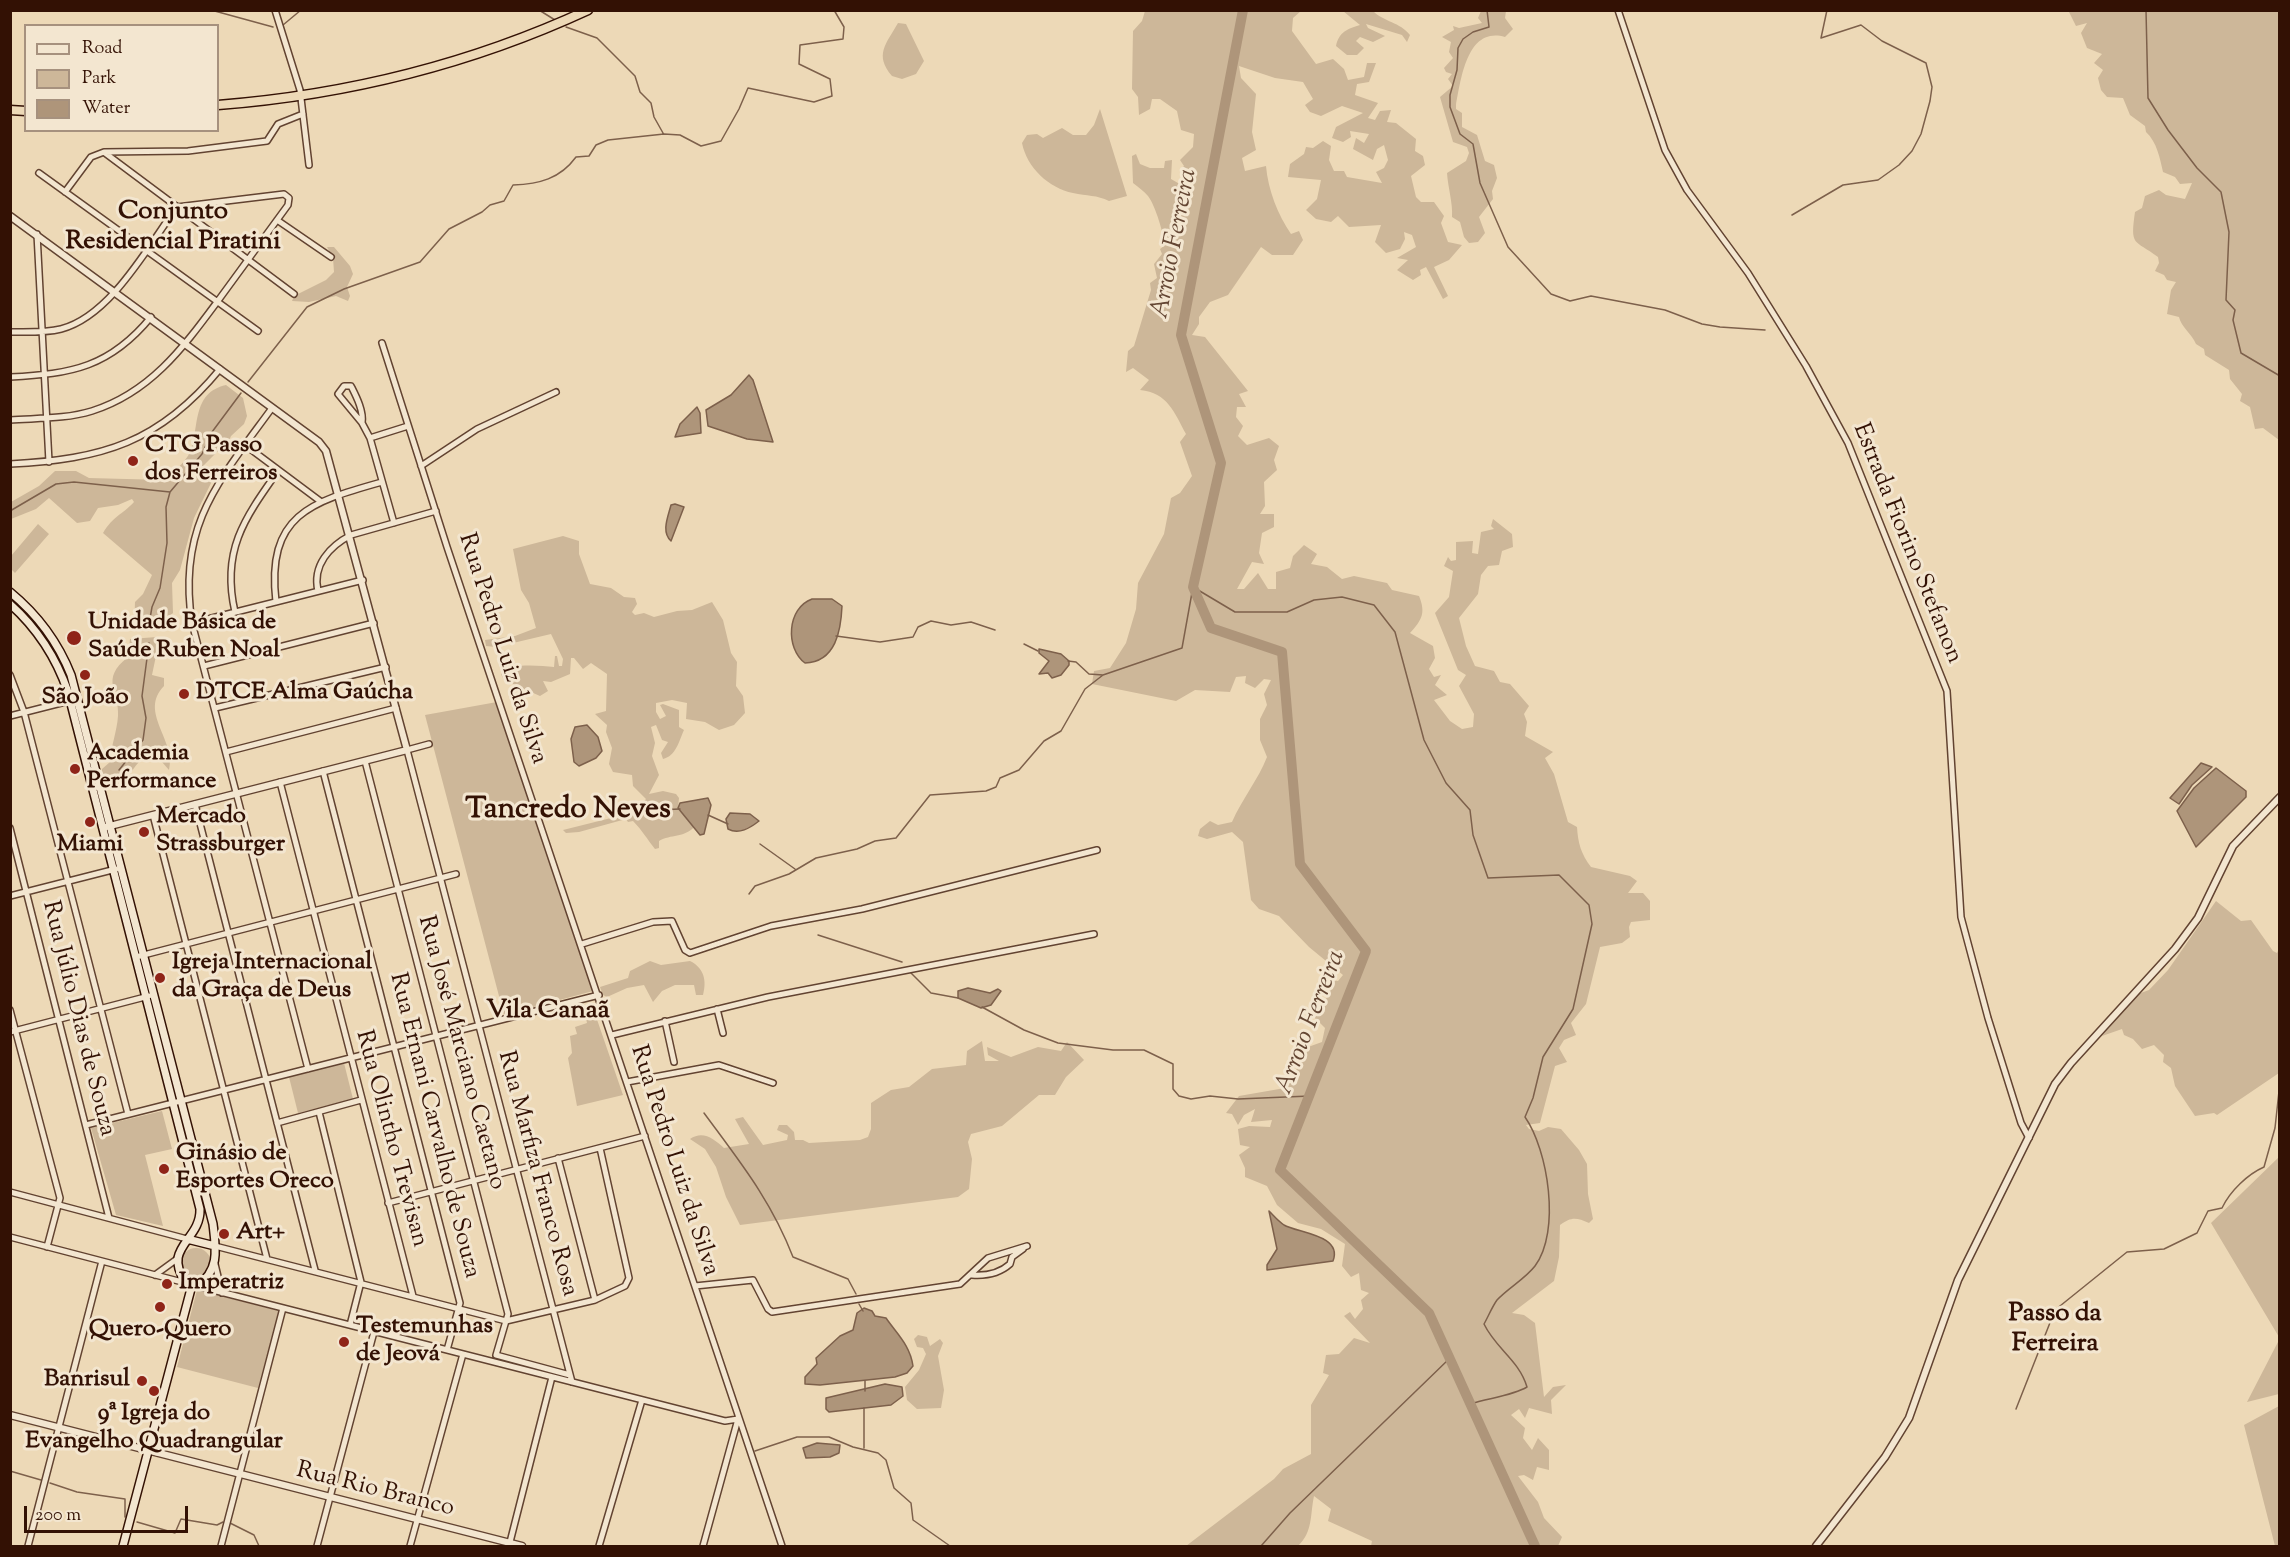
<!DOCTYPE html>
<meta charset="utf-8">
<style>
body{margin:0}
#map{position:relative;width:2290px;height:1557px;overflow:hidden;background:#edd9b7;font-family:"Sorts Mill Goudy",serif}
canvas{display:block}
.frame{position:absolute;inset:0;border:12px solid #331104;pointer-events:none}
.legend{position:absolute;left:24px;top:24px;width:195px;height:108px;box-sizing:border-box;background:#f3e6d0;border:2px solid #a6917e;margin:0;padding:8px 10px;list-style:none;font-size:18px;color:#331104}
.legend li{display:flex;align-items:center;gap:12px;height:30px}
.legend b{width:30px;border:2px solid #a6917e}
.scale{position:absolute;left:24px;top:1506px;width:164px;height:27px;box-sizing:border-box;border:3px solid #331104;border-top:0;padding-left:8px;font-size:18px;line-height:21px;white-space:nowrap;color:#331104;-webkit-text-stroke:4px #f3e6d0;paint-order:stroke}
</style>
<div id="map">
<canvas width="2290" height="1557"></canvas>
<div class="frame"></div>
<ul class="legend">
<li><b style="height:8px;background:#f3e6d0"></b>Road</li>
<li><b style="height:16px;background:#cdb799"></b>Park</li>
<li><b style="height:16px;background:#ae957a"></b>Water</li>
</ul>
<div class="scale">200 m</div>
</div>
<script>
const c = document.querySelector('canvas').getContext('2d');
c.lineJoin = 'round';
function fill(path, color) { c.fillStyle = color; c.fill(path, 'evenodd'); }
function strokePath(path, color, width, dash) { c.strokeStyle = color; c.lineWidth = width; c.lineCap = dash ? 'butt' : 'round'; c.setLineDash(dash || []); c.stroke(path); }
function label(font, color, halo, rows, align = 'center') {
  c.font = font + ' "Sorts Mill Goudy",serif'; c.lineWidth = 6; c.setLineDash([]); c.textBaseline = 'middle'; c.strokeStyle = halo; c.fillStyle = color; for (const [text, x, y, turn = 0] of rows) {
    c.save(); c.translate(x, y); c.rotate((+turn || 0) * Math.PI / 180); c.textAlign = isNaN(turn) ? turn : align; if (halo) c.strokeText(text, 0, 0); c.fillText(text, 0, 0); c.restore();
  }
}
fill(new Path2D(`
 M1145,11H1301L1293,18L1292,31L1316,64L1333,59L1344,69L1348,80L1364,77L1367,63H1376L1369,82L1357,84L1355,95L1378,103L1368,118L1375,120L1380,111L1391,110L1387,122L1396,123L1416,139L1415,151L1423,156L1425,165L1411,176L1416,197L1421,202H1434L1444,216L1441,223L1448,242L1462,245L1449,260L1434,267L1448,296L1443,299L1426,267L1420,270L1421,275L1413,280L1397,270L1408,260L1397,258L1416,247L1412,235L1404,232L1405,239L1400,249L1386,253L1375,242L1381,225L1349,227L1338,216L1331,222L1316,219L1306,210L1317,199L1321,180L1288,177L1290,164L1304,154L1306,147L1313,148L1323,141L1331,146L1329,160L1334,171H1344L1347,177L1382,183L1376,172L1384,168L1388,160L1384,145L1377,149L1373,160L1353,149L1356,138L1364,143L1369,134L1350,131L1351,137L1343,142L1332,138L1336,127L1363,113L1342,106L1321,116L1310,112L1305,105L1313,99L1303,82L1275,78L1239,66L1241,78L1256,94L1252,132L1256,150L1242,158L1245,171L1266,166C1268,190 1278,215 1291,234L1299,231L1303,240L1293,255H1272L1261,247L1228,295L1210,302L1199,317V324L1192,335L1205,337L1248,391L1239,394L1246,407H1237L1236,417L1243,426L1238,436L1247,445L1269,438L1279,446L1274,460L1277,470L1264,482L1265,506L1260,514H1274V527L1262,533L1259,553L1264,564L1252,562L1237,589H1244L1258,573L1268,589H1276V572L1290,568L1293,556L1304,545L1317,554L1311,564L1327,567L1342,579L1354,576L1387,583L1392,590L1419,596C1426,613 1422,620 1410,633L1433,646L1435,658L1429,669L1434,677L1441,675L1435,685L1447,695L1434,700L1450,721L1462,729L1473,727L1474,714L1459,686L1466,675L1458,670L1435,613L1449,597L1453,571L1444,566L1448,557L1451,561L1456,560V542L1473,541L1472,553L1478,554L1481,532L1494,529L1491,526L1493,519L1512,534L1513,547L1502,551L1499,565L1488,566L1481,575L1478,594L1459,618L1466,646L1475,666L1494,671L1500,682L1510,684L1529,706L1524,714L1527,722L1525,736L1553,752L1545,758L1554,774L1568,822L1577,827C1578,843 1581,854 1591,867L1630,876L1637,881L1628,893H1643L1650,901V920L1631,922L1629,927L1630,937L1622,943L1600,947L1586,1004L1571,1023L1576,1035L1564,1040L1559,1048L1567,1062L1555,1066L1540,1123L1526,1125L1529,1129L1539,1131L1548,1127L1561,1129L1579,1150L1587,1164L1588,1194L1593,1219L1589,1223C1576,1217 1571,1217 1560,1225L1559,1257L1554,1281L1512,1313L1524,1315L1535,1323L1544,1397L1553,1387L1566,1385L1551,1400L1552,1414L1529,1408L1525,1418L1519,1409L1511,1415L1525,1428L1523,1438L1532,1450L1538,1438L1549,1450V1470L1537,1467L1533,1480L1524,1475L1518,1476L1538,1502L1544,1518L1562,1537L1558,1546H1371L1372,1541L1328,1521L1331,1509L1314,1496C1310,1515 1313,1532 1298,1546H1186L1274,1479L1283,1469L1311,1454V1405L1329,1375L1323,1373L1326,1355L1339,1354L1354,1338L1370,1343L1344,1316L1350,1312L1355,1319L1363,1309L1361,1300L1369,1293L1361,1290L1359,1273L1351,1277L1342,1266L1345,1244L1321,1229L1298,1223L1277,1205L1267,1186L1245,1177V1168L1239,1155L1250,1147L1240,1145L1238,1129L1249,1126L1270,1127L1272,1120L1251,1122L1255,1109L1244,1115L1238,1125L1232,1114L1226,1113L1239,1096L1285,1088L1299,1065L1297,1051L1322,1042L1325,1028L1309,1012L1328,997L1319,986L1326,979L1338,981L1343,975L1309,947L1279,916L1259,909L1251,900L1243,842L1232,832L1207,839L1198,836L1200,829L1210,821L1218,825L1232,822C1242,799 1258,780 1267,757L1260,740V719L1267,705L1264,694L1271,680L1264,679L1255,688L1245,683L1246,676L1236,677L1230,692L1195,690L1176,701L1092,684L1094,671L1110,668L1126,643L1136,609L1138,583L1164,534L1171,498L1180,493L1192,476L1180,442L1186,434C1174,412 1168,393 1140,390L1149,380L1133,368L1126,372L1128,351L1134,346L1151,290L1150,283L1157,278L1154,264L1162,254L1160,249L1164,246C1165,236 1155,205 1148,196C1144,191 1138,187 1133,183L1132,156L1136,154L1140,164L1150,168H1164L1165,161L1172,160L1171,179L1190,190L1195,181L1180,171L1184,166L1180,160L1193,147L1194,134L1181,130L1177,111L1160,99H1152L1150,109L1139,115L1138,97L1132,89L1133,31L1142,21Z
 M1343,11H1373C1384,22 1400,22 1410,35L1407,42L1402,35L1366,24L1368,28L1385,36L1373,42L1360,37L1356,41L1364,48L1357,55H1347L1336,46C1339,32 1347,29 1360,25Z
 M1481,11H1506L1505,18L1513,29L1505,37C1467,26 1461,79 1456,105V109L1462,113V127L1477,135L1485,161L1494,165L1497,178L1492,191L1493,199L1479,217L1485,233L1478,242L1469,243L1464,237L1460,222L1452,217C1453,203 1448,188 1447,173L1466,161L1469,153L1467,147L1453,142L1440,97L1453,86L1448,79L1452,74L1446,72L1444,68L1453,58L1449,52L1451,42L1442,37L1454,30L1453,26L1459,28L1482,23L1478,18Z
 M2064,11H2279V440L2263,428L2255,429L2250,407L2240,401L2242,394L2230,379L2229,370L2205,355L2204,349L2196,344C2192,334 2181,327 2179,317L2167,314L2171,290L2176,282L2167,280L2164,275L2155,271L2159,263L2158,257C2134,239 2130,247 2135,212L2142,208L2145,196L2159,190L2166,195L2185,199L2192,183L2180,184L2175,177L2163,172C2160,159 2157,142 2146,132L2145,126L2130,115L2123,98L2107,97L2101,90L2098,78L2103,70L2094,63L2102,54L2087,48L2081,33L2087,23L2076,26L2069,12Z
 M898,23L906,24L924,61L916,74L902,79L892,76C874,55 886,44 898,23Z
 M1100,109L1127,196L1109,201C1097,195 1087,196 1073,193C1049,188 1027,168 1022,143L1027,135L1037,134L1043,138L1062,128L1073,135H1086L1094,125Z
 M327,247H334L350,266L353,274L347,287L350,296L348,301L336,296L309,302L292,301L294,296L326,280L334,272L333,258Z
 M226,385L243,398L247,416L244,424L231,436L225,450L217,452L203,466L211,475L212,481L194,518L180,570L172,583L173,613L153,631H134L135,602L143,594L152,575L103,533C114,515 121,516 134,502L132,499L118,505L98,508L90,521L77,523L49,498L36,509L11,519V502L39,486L55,471H76L89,478L164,480C172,473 186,462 190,452C200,428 191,393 226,385Z
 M38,524L49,534L15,573L11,569V556Z
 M563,536L579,541V554L590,584L611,588L624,597L635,598L637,604L632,612L635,615L644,613L654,617L677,611L692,610L712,602L723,620L731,653L737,662L736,686L743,696L745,713L734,725L719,730L705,722L686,719L687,703L672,700L656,703V712L660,719L666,716L660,705L663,704L679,710V727L684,730C679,741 676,756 663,759L661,753L668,742L662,740L656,725L651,727L655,743L652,756L659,775L649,794L663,791L676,794L679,798L678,808L694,827C684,838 671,834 659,841V848L655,849C647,839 642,830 633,821L628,822L626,819L579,832L566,833L563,830L635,812L646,799L633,786L632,775L613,772L609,764L612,748L606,732L607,725L595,714L606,711L607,674L591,663L583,669L574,658H571L570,674L551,682L543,681L548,691L540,696L504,680L501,674C511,662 539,666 554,667L555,656H557L559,666H562L563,659L551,634L496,647L486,646L485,640L515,636L536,628L529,603L521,590L513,549Z
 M157,637V651L152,675L164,678V686C138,712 177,741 169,770L155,754C137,755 132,775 121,786L113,784L102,775V769L110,762C111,746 117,731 118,716C120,691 99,680 128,657L130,639Z
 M497,702L593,991L504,1015L425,715Z
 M2216,901L2241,921L2251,920L2273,951L2277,953L2279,949V1073L2217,1115L2214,1113L2195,1116L2175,1086L2171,1068L2163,1062L2164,1055L2154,1045L2142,1049L2133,1039L2124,1035L2122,1029L2102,1036L2138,994L2149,990L2168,970Z
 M650,961L661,965L690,961C704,968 707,980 703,995H696L694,985H675L662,991L653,1002L644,985L627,988L607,997L603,995L600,987L628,978L630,971Z
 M592,1005L623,1095L577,1106L568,1058L572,1053L570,1036L577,1034L575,1027L587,1023L584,1008Z
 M982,1041L985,1061H999L988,1055L987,1047L1011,1057L1038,1047L1061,1051L1067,1042L1084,1060L1066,1077L1055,1095H1039L1002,1126L971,1134L968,1142L972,1159L969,1189L958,1197L740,1225L726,1197L716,1167L705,1149L690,1139C703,1130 714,1139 724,1148L749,1144L735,1119L743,1117L763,1145L787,1140L788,1135L777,1130L779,1125H787L794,1132L795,1140H803L809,1143L860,1140L868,1137L871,1129V1103L891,1090L909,1087L932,1069L966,1065L967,1051Z
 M344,1063L353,1099L298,1113L289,1077Z
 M162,1111L172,1149L145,1155L163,1226L116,1215L91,1128Z
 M2279,1157V1337L2211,1223Z
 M181 1263a15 15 0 1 1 30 0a15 15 0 1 1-30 0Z
 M197,1290L279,1311L258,1388L177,1367Z
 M918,1335L927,1337L930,1346L940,1339L943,1343L938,1356L944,1390L941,1408L917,1409L907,1400L905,1387L919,1370L926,1354L923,1348L917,1347L914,1339Z
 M2279,1340V1394L2247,1402Z
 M2279,1406L2280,1546H2275L2244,1425Z`), '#cdb799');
const water = new Path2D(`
 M749,375L753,380L773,442L747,439L708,426L706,410L731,395Z
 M697,407L700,413L701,433L675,437L680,424Z
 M675,504L684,507L671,541C661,532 668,517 671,505Z
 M812,599H832L842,606C841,630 836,662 805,663C785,648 787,608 812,599Z
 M1039,649L1061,654L1069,661V665L1061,675L1052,678L1048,673L1039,674L1049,661L1039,653Z
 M587,725L598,737L602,751L596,758L579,766L574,762L571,739L575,727Z
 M2201,763L2212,767L2192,785L2179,804L2170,798Z
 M2216,768L2246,791V797L2196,847L2177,811L2194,788Z
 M708,798L711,805L704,834L700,835L678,808L680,803Z
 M730,813L750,814L759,821C750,828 739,835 728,829L726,819Z
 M968,988L990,993L998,989L1001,991L991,1005L981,1008L958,998V991Z
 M1269,1211C1274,1216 1278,1221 1284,1225C1298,1233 1343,1235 1333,1261L1267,1270V1265L1277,1249Z
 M864,1308L872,1311L875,1316L886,1318C897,1334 910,1345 913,1366L907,1373L895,1377L820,1385L805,1384V1377L817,1364L816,1358L840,1336L853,1330L857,1313Z
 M885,1384L902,1387L903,1396L891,1405L829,1412L826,1409V1398Z
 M817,1443L840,1445L839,1453L830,1457L806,1458L803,1448Z`);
fill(water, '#ae957a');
strokePath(water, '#7d604b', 1.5);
strokePath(new Path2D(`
 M211,10L273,27
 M539,10L555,20
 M1487,10L1489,27L1473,32L1463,39L1458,48L1457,70L1450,95V107L1460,134L1473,144L1480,183L1508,247L1551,294L1570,301L1591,296L1665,310L1702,324L1720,327L1765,330
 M2146,10L2148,98L2168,130L2197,168L2221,192L2229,232L2226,300L2235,310L2233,320L2241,353L2280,376
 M283,25L301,10
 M566,27L597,38L635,76L640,92L651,103L654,117L663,133
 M1792,215L1843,185L1878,180L1899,165L1912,151L1921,134L1930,101L1932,87L1926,63L1882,41L1861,25L1821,38L1827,10
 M248,382L307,307L344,289L420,262L449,229L482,212L490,205L504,201L513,185C539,184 560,179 576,157L589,156L596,145L608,140L664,134L680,135L701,146L721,141L739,109L748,88L814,102L832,96L830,79L799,64L800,45L843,39L844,27L834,10
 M10,511L56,484L74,482L170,492
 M148,630L152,607L160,588L167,543L166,507L170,492L202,454L212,432L241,393
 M836,636L880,642L913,637L918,627L931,621L951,625L971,622L995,630
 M1024,644L1038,651
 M1068,661L1076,662L1089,674L1103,675
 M119,770L143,740L146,718L142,696L149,643
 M657,810L680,809
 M708,815L728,824
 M760,844L795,869
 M749,894L755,886L789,874L816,858L857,849L875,841L896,838L930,795L986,791L996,787L1000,778L1019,770L1044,741L1061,731L1085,689L1103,675L1182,648L1193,587L1235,612H1287L1314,600L1342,597L1374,605L1395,632L1424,740L1446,783L1470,810L1473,835L1488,878L1559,875L1589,905L1592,924L1573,1009L1543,1057L1533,1098L1525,1117C1548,1150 1561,1231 1535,1266C1525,1279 1508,1288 1497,1300C1492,1307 1488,1317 1484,1324C1496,1349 1519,1360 1527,1387C1512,1396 1488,1398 1470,1404
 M818,935L902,962
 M911,973L931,993L958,998
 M982,1007L1024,1030L1058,1043L1113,1050H1144L1173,1064V1089L1179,1096L1191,1099L1210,1096L1238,1099L1310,1096
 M704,1113C740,1162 771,1200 793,1257L848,1279L856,1294
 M859,1304L863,1311
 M865,1391V1381
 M864,1408V1448
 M2016,1409L2055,1310L2127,1252L2164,1249L2197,1233L2208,1211L2222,1208C2230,1191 2248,1174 2264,1167L2275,1128L2280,1082
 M755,1451L797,1437H829L853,1447L878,1453L886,1460L894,1488L911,1503L913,1520L950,1546
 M10,1471L41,1480
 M50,1483L77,1492L125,1499V1517
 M137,1522L175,1533L181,1519L217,1525L223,1522
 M230,1523L254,1535L259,1546
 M1261,1546L1290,1513L1449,1359`), '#7d604b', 1.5);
strokePath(new Path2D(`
 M1243,10L1181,335L1221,463L1193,587L1211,628L1282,652L1300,864L1366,951L1280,1170L1429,1313L1535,1546`), '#ae957a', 10);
const minor = new Path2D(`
 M275,10L300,90L309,165
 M1618,10L1665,150L1687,190L1748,273L1806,366L1848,443L1947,691L1961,917L1988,1018L2021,1123L2029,1138
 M105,153L294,294
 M39,173L258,331
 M65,192L91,157L104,152L188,151L267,141L278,124L303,114
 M277,220L331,257
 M37,234L49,462
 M10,332C27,332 45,333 61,329C111,316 148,246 177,207L284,194L289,198L288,205C265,236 243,267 220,298C185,345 152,392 92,411C66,419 38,418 10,420
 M382,343L447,547L782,1546
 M10,377C72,374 110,367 151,317
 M272,408C218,482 177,526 192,623L308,1069
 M362,423C364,411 356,396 351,386H344L338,394L362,423L370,438L394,523
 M370,438L408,426
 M245,445L320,501
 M10,464C103,459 159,443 220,369
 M421,466L477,429L556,392
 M318,591C312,565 330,546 351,535L436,511
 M276,602C266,515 310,502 382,482
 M235,612C221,551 244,519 278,471
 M192,623L363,580
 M204,666L374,623
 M10,675L24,712L128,1114
 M215,708L386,667
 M10,716L73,700
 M429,744L407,750L572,1382
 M226,752L396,708
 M365,761L508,1314L496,1355L570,1375
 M323,771L460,1303L447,1350
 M280,782L413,1296
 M195,804L315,1270
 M153,815L267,1259
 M10,828L109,1218
 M10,896L116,869
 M582,944L653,922L672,921L685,950L690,953L771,926L862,909L1097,850
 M136,957L456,874
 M717,1009L723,1033
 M10,1010L60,1198L47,1247
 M665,1021L674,1062
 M10,1032L149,996
 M612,1035L768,997L1094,934
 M627,1082L719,1065L773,1083
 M319,1112L361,1282L350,1325
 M277,1123L361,1100
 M86,1125L599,995
 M558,1158L595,1300
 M10,1192L187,1239
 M388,1203L645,1136
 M10,1237L186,1283
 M215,1246L506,1321L595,1300L625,1286L629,1278L600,1148
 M215,1264L222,1293
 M155,1275L177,1259
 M972,1275C986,1276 1000,1273 1010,1264L1012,1257L1023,1249
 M197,1286L725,1421L738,1419
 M695,1286L753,1280L768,1309L772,1312L960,1284L988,1258L1027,1246
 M28,1546L102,1261
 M221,1546L283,1308
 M317,1546L374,1332
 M410,1546L463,1354
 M509,1546L552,1377
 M599,1546L642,1400
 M703,1546L738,1419`);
const tertiary = new Path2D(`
 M10,216L319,442L326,451L407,750L106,827
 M10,1415L522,1546
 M1816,1546L1885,1457L1909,1418L1958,1280L2055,1084L2071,1063L2175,949L2198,918L2233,846L2280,797`);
const secondary = new Path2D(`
 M10,592C38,615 58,642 71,675L213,1224C216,1249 220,1270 197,1286L186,1283C161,1247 201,1241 200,1209L68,692C56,657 38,629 10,604
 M187,1239L215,1246
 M123,1546L192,1285`);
const trunk = new Path2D(`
 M218,105C346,95 471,64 588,10
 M10,110L26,111`);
strokePath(minor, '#624331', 8);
strokePath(tertiary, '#624331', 9);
strokePath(secondary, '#331104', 10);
strokePath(trunk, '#331104', 11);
strokePath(minor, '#f3e6d0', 5);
strokePath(tertiary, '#f3e6d0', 6);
strokePath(secondary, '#f3e6d0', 7);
strokePath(trunk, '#edd9b7', 8);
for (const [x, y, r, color] of [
 [133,461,6,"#8f2418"],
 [74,638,8,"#8f2418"],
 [85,675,6,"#8f2418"],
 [184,694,6,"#8f2418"],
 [75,769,6,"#8f2418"],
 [90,822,6,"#8f2418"],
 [144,832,6,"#8f2418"],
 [160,978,6,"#8f2418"],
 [164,1169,6,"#8f2418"],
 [224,1234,6,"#8f2418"],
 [167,1284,6,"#8f2418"],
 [160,1307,6,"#8f2418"],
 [344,1342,6,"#8f2418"],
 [142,1381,6,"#8f2418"],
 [154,1391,6,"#8f2418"]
]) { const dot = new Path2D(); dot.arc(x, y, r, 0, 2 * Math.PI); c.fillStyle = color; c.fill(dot); strokePath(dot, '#f3e6d0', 2); }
label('bold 24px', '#331104', '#f3e6d0', [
 ["CTG Passo",145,447],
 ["dos Ferreiros",145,475],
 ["Unidade Básica de",88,624],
 ["Saúde Ruben Noal",88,652],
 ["DTCE Alma Gaúcha",196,694],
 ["São João",85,699,"center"],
 ["Academia",87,755],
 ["Performance",87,783],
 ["Mercado",156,818],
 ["Strassburger",156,846],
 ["Miami",90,846,"center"],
 ["Igreja Internacional",172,964],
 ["da Graça de Deus",172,992],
 ["Ginásio de",176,1155],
 ["Esportes Oreco",176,1183],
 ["Art+",236,1234],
 ["Imperatriz",179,1284],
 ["Testemunhas",356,1328],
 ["de Jeová",356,1356],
 ["Quero-Quero",160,1331,"center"],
 ["Banrisul",130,1381,"right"],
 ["9ª Igreja do",154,1415,"center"],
 ["Evangelho Quadrangular",154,1443,"center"]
], 'left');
label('24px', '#331104', '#f3e6d0', [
 ["Estrada Fiorino Stefanon",1906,544,68],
 ["Rua Pedro Luiz da Silva",501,649,72],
 ["Rua Júlio Dias de Souza",77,1019,76],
 ["Rua José Marciano Caetano",460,1053,75],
 ["Rua Ernani Carvalho de Souza",433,1126,76],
 ["Rua Olintho Trevisan",390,1139,75],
 ["Rua Pedro Luiz da Silva",673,1161,72],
 ["Rua Marfiza Franco Rosa",536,1174,75],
 ["Rua Rio Branco",375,1491,14]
]);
label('bold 26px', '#331104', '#f3e6d0', [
 ["Conjunto",173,214],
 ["Residencial Piratini",173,244],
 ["Vila Canaã",548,1013],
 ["Passo da",2055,1316],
 ["Ferreira",2055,1346]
]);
label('italic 26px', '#644633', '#f3e6d0', [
 ["Arroio Ferreira",1176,244,-79],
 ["Arroio Ferreira",1312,1023,-69]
]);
label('bold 30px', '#331104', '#f3e6d0', [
 ["Tancredo Neves",568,812]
]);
</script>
